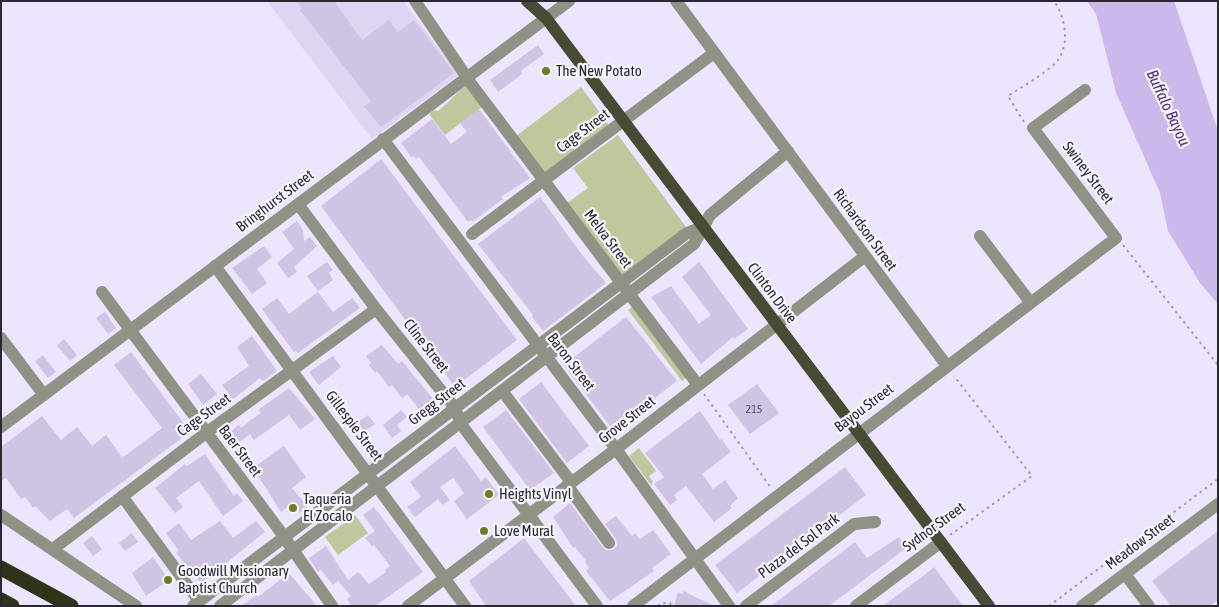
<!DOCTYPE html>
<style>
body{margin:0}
#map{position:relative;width:1219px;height:607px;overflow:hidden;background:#ede4fe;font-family:"Asap Condensed",sans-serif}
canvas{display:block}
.frame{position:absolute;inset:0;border:2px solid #2b2733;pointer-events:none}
</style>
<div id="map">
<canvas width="1219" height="607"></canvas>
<div class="frame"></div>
</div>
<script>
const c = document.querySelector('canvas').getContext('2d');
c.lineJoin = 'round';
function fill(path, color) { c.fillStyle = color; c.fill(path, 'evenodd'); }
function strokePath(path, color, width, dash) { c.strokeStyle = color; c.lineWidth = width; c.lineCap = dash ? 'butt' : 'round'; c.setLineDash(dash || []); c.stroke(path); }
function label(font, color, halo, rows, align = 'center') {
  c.font = font + ' "Asap Condensed",sans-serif'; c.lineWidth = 4.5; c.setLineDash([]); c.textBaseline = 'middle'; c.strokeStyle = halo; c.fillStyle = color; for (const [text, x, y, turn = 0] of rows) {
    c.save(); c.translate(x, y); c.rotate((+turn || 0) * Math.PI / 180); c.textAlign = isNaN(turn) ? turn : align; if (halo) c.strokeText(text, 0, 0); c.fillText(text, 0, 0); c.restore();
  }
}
fill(new Path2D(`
 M267,1H403L459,75L372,139Z`), '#dfd5f3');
fill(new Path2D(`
 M465,87H468L483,106L445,135L429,114L434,110L438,111C449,103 454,95 465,87Z
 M581,87L609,125L544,174L516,136Z
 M618,135L686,227L621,276L567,203L588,188L573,168Z
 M633,306L688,376L682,381L628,310Z
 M639,448L656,471L649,476L653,482L651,485L629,456Z
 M355,515L368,533L338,555L325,537Z`), '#bfc79d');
fill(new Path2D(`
 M1087,1H1174L1218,131V304L1200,283L1168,231L1160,193L1116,93L1096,14Z`), '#ccb9ec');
fill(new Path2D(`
 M297,1H334L362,40L389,20L398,32L414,20L454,73L381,127L364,106L371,101L300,10L302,8Z
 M538,45L544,54L521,71L522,74L498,92L490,80Z
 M479,109L530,178L501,197L503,199L472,222L471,220L468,222L419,157L416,159L413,156L411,157L401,143L432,119L451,144L467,132L460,123Z
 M381,159L517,340L455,387L321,206Z
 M540,197L583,256L606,283L543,331L532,317L533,315L478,244Z
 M297,221L303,230L304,241L310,237L317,246L294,267L297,272L288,278L277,263L294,249L282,232Z
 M264,246L272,257L257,269L267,283L252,294L232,268Z
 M327,262L333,270L329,273L333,280L318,291L307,276Z
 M699,262L748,329L734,339L733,337L701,364L651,297L671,286L699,324L711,315L682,277Z
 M318,292L333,312L352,298L360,308L298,353L296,351L294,352L262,309L277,298L289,314Z
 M105,312L116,328L108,334L96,318Z
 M626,317L677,381L613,430L564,365Z
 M252,336L277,371L263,381L260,378L233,399L222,385L249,366L237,347Z
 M64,339L77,355L70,361L57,345Z
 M382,345L398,364L402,361L437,404L428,411L424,406L419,409L407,394L402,398L392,385L389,387L377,371L375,373L369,365L371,363L366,356Z
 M131,352L190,432L74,518L67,509L50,521L35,506L33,508L25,497L21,499L6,478L1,481V447L42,416L61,440L77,427L92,446L106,435L122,457L126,455L162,428L114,365Z
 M43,355L56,372L48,378L35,361Z
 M333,356L341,367L319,385L309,372Z
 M201,374L217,394L203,405L188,384Z
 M541,382L589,446L567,463L519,399Z
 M757,384L779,413L750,434L728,405Z
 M289,388L315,419L300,430L289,415L254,440L250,434L237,444L229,433L239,425L241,428L251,420L261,413L258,410Z
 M401,410L407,417L397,425L401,431L392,438L383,425Z
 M506,410L554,473L530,490L483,427Z
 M700,411L720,440L721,439L731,452L702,474L713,489L725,480L738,498L730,506L732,508L714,522L686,486L674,495L677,500L670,505L654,484L664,477L645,453Z
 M368,415L375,424L356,437L349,428Z
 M284,446L306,477L292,488L308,507L300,513L293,502L281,512L253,468Z
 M455,446L481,481L486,477L499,495L467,519L454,501L464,493L453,478L440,487L450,500L443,505L438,499L415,517L407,507L421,497L410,482Z
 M205,454L234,496L237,493L243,501L223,516L199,481L176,498L183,507L175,513L155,488L185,464L187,466Z
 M845,467L866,495L737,593L715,565Z
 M570,503L605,550H613L617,546L616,539L605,524L616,516L632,536L635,533L640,539L653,530L671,554L652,568L654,571L610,601L586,571L589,568L585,562L586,561L575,547L573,548L553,517Z
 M374,507L423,572L375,606H352L347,599L351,596L338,581L333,585L321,570L318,572L309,558L326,546L348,580L358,572L369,584L386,572L385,570L390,566L374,545L372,546L365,538L375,531L363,515Z
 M220,521L233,538L256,521L265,532L201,583L176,553L179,551L166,533L179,523L191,540Z
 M1218,531V600L1210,606H1171L1152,581Z
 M132,533L138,542L125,551L119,543Z
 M92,536L102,549L93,556L83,543Z
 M899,537L906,548L829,606H771L855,542L867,558Z
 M524,538L556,580L576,606H486L469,581Z
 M153,557L169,580L146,596L132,573Z
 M934,567L963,606H883L927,573Z
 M289,573L317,606H241L257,595L258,597Z
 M684,591L693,596L715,606H674L678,592L683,594Z`), '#cfc4e3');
strokePath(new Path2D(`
 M1024,122L1008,96C1020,88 1050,71 1058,60C1070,43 1065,16 1054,1
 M1123,245L1218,365
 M704,394L771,488
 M950,535L1032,476L954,376
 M658,606L661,603H670L671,606
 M1049,606L1218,479`), '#a29baf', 2, [2.5, 4]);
strokePath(new Path2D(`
 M415,1L472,85L698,385
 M676,1L947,366
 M383,139L616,449L729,606
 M298,204L376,309L455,408L461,424L597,606
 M472,234L714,53
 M980,236L1030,302
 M215,266L465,606
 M102,292L277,527L332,606
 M1,338L44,395
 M503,392L571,482
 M1,427L569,1
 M567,485L609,543
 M122,496L199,601
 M1,515L136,606
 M53,549L206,433L376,309
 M1125,574L1149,606
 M193,606L687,233L702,227
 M220,606L694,244L710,215L788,151
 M408,606L616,449L864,257
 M633,606L1116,238L1033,128L1085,90
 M746,606L854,524L875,522
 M856,606L941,542
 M1082,606L1218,504`), '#8f9284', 12);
strokePath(new Path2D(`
 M527,1L546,18L989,606`), '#474b34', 12);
strokePath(new Path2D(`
 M1,568L71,606
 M1,600L12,606`), '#2f3318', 15);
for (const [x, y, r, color] of [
 [546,71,5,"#6f7a25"],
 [489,494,5,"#6f7a25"],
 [293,508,5,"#6f7a25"],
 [484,531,5,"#6f7a25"],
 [168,580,5,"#6f7a25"]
]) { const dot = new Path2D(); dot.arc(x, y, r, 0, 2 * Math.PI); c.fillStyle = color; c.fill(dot); strokePath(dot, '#f7f5fc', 2); }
label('12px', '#544e5f', null, [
 ["215",754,409]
]);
label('15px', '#2b2733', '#f7f5fc', [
 ["The New Potato",556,71],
 ["Heights Vinyl",499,494],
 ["Taqueria",303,499],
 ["El Zocalo",303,516],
 ["Love Mural",494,531],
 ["Goodwill Missionary",178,571],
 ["Baptist Church",178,588]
], 'left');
label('15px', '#2b2733', '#f7f5fc', [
 ["Cage Street",583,131,-37],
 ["Swiney Street",1088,173,53],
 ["Bringhurst Street",275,201,-37],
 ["Richardson Street",865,230,54],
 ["Melva Street",608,239,53],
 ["Clinton Drive",772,293,53],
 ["Cline Street",426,346,52],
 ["Baron Street",571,362,53],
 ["Gregg Street",437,402,-37],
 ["Bayou Street",864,408,-37],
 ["Cage Street",204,415,-36],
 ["Grove Street",627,420,-38],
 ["Gillespie Street",354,426,53],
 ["Baer Street",240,451,53],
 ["Sydnor Street",934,527,-36],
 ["Meadow Street",1140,542,-37],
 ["Plaza del Sol Park",799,546,-37]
]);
label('italic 16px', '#4c326f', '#f7f5fc', [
 ["Buffalo Bayou",1168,108,65]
]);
</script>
